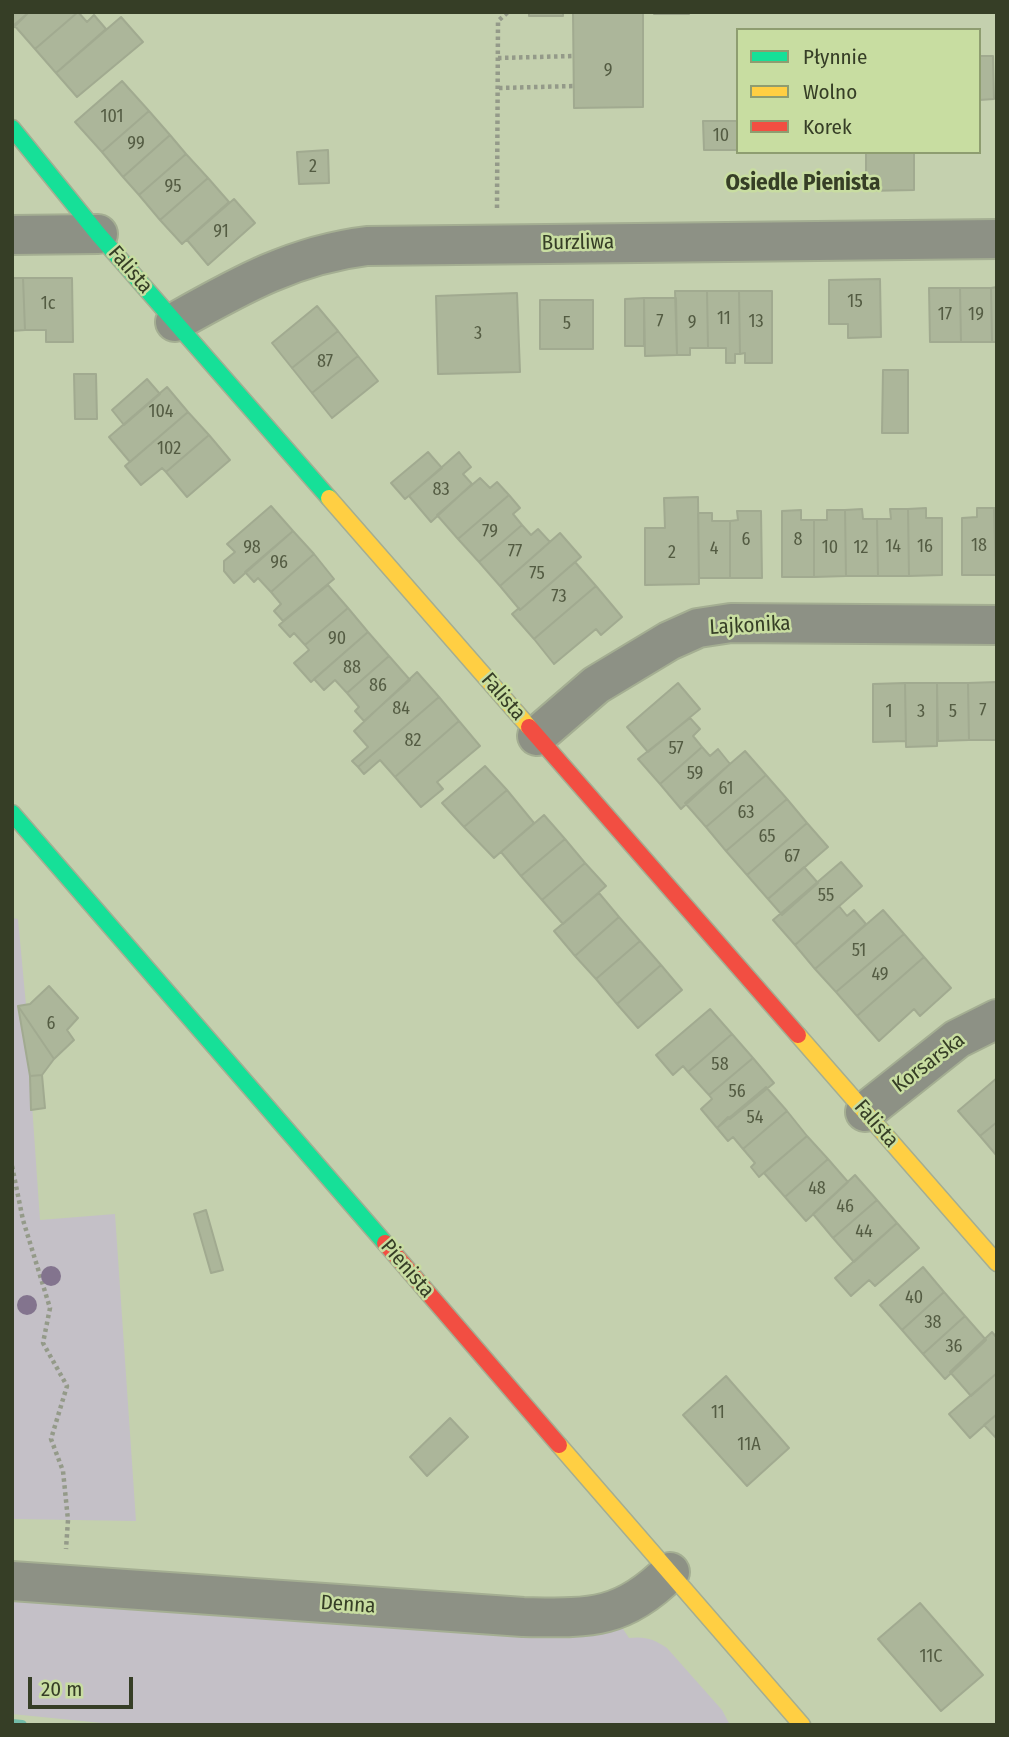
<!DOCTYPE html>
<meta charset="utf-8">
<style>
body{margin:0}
#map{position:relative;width:1009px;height:1737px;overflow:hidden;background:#c4d0ae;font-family:"Fira Sans Condensed",sans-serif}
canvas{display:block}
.frame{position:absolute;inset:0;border:14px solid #363e26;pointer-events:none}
.legend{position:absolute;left:736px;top:28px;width:245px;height:126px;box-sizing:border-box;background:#c8dda1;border:2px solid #8e9d70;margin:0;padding:9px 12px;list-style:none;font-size:21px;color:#363e26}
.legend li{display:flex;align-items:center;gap:14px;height:35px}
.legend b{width:35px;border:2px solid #8e9d70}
.scale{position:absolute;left:28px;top:1677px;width:105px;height:32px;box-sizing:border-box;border:4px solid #363e26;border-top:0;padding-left:9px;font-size:21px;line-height:24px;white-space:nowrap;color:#363e26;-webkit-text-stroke:5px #c8dda1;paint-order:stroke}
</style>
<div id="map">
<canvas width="1009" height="1737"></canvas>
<div class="frame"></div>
<ul class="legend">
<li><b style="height:9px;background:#16e098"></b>Płynnie</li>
<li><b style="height:9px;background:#ffcf43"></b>Wolno</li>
<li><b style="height:9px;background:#f24e42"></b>Korek</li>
</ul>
<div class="scale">20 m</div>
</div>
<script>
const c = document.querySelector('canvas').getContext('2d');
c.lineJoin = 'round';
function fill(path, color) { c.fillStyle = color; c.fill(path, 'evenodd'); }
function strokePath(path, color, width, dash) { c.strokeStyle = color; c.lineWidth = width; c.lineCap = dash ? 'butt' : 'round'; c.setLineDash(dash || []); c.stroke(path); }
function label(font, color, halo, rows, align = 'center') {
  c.font = font + ' "Fira Sans Condensed",sans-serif'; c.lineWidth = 5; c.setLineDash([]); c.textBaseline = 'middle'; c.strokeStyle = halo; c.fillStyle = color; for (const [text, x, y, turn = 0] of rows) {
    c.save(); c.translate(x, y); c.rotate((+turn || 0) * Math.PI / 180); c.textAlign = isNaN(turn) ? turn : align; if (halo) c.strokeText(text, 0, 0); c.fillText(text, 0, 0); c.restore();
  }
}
fill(new Path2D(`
 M12,918L18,919L26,1005L18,1006L30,1076L40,1220L115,1214L136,1521L12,1519Z
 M12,1600L621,1626L629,1638C645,1636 654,1639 667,1648L722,1710L730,1725H122L12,1714Z`), '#c4c0c7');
strokePath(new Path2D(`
 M12,1724L22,1725`), '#74bca9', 10);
const building = new Path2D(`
 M12,12H29L12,29Z
 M29,12H78L35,49L14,25Z
 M78,12L87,22L94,15L106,29L56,73L35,49Z
 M529,12H563V16H529Z
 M573,12H643V107L574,108Z
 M654,12H689V14H654Z
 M121,17L143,42L77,97L56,73Z
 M979,56H993L994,99L979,100Z
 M122,81L149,111L102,152L75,122Z
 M149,111L170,135L123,177L102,152Z
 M703,121H738V150H704Z
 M170,135L186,154L139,195L123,177Z
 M328,150L329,183L299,184L297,152Z
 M866,152H914V190L866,191Z
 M186,154L208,178L160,220L139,195Z
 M208,178L229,202L182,244L160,220Z
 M234,199L255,223L208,265L187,240Z
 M12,278H23L25,330L12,331Z
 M23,278H72L73,342H46V330H25Z
 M880,279L881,337L848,338V324H829V280Z
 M997,287V342H992L991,288Z
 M929,288H960L961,342H930Z
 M960,288H991L992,342H961Z
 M675,291H707L708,348H690V355H677Z
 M707,291H739L740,354H735V363H726V348H708Z
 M739,291H772V363H745V353L740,354Z
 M517,293L520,372L438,374L436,296Z
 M644,298H676L677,355L645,356Z
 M644,298V346H625V299Z
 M540,300H593V349H540Z
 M317,306L338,331L292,368L272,343Z
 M338,331L358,356L312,393L292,368Z
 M358,356L378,381L332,418L312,393Z
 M883,370H908V433H882Z
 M74,374H96L97,419H75Z
 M147,379L160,394L124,425L112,410Z
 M167,387L188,412L130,462L109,437Z
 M188,412L209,435L166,472L162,468L141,485L125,466Z
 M209,435L230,460L187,497L166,472Z
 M428,452L442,468L405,499L391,483Z
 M459,452L471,467L463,474L472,484L431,522L409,496Z
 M480,478L490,488L497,482L509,495L458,539L437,515Z
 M509,495L520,508L513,514L522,525L479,562L458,539Z
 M698,497L699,584L645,585V528H665L664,498Z
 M271,506L293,531L234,583L224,571V561L235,552L227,544Z
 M926,508V518H942V575L909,576L908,509Z
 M977,508H994L996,575H962V518L977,517Z
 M994,508H997V575H996Z
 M862,509L863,519H877L878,576H846L845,510Z
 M890,509H908L909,576H878L877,519H891Z
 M801,510V520H814V577H782V511Z
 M827,510H845L846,576L814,577V520H827Z
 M737,511H761L762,578H730V521L738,520Z
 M698,513H712V521H730V578H699Z
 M522,525L531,535L538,529L550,542L500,586L479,562Z
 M293,531L314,554L271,592L258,578L254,582L245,572Z
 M560,533L581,557L520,610L500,586Z
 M314,554L334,579L283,621L274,611L281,604L271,592Z
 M575,562L596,586L534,639L512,614L519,608L520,610Z
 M328,585L348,608L305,645L294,633L290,637L279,625Z
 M596,586L622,617L601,635L596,629L554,664L534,639Z
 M348,608L368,632L311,682L294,663L309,650L305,645Z
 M368,632L389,656L347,693L335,680L324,690L314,679Z
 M389,656L410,680L364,721L355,711L359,707L347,693Z
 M417,672L439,697L358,767L352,761L368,747L354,731Z
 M997,682V740H969L968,683Z
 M678,683L700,709L648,752L627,727Z
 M905,683L906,741L873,742V684Z
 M905,683H937V746L906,747Z
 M937,683H968L969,740L938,741Z
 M439,697L459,721L395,777L380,760L364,774L358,767Z
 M690,718L700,729L693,736L702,747L660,784L638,759Z
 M459,721L480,746L437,782L443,789L421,807L395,777Z
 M702,747L710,756L718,749L730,764L681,809L660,784Z
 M745,751L766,775L706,827L685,803Z
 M485,766L507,790L464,827L442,803Z
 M766,775L787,799L726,851L706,827Z
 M507,790L534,823L494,858L464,827Z
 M787,799L807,823L747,875L726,851Z
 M544,815L565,839L521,876L501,852Z
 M807,823L828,847L768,899L747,875Z
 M565,839L585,863L542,900L521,876Z
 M841,862L862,886L795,945L773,920Z
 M585,863L606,886L563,924L542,900Z
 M804,867L818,883L782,915L768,899Z
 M599,893L619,917L575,956L554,931Z
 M839,906L847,916L854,910L866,924L815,969L795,945Z
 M883,910L904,934L836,992L815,969Z
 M619,917L640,941L596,979L575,956Z
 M904,934L924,957L857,1016L836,992Z
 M640,941L661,965L617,1004L596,979Z
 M924,957L951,988L920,1016L914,1009L879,1041L857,1016Z
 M661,965L682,990L638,1028L617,1004Z
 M49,986L78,1018L67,1030L74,1040L54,1059L18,1006L30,1004Z
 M18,1006L54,1059L42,1075L30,1076Z
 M710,1009L732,1034L688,1072L683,1066L673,1075L656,1055Z
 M732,1034L753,1058L709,1095L688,1072Z
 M753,1058L774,1083L730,1119L728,1117L717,1128L701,1109L712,1099L709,1095Z
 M42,1075L45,1108L31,1110L30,1076Z
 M997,1078V1122L980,1136L958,1111Z
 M766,1087L787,1111L743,1149L733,1137L728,1141L717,1128Z
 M787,1111L807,1136L759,1177L751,1167L755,1163L743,1149Z
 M997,1122V1156L980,1136Z
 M807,1136L828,1159L785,1197L764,1173Z
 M828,1159L848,1182L806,1221L785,1197Z
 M855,1175L877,1200L833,1238L813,1214Z
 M877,1200L897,1223L854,1262L833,1238Z
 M206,1210L223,1270L211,1273L194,1214Z
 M897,1223L919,1248L875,1286L869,1280L851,1296L835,1278Z
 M923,1267L944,1292L902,1330L880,1305Z
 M944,1292L965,1316L923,1354L902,1330Z
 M965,1316L986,1340L945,1379L923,1354Z
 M992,1332L997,1338V1373L971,1396L950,1372Z
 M997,1373V1414L970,1438L949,1414Z
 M726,1376L789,1448L747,1486L683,1415Z
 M997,1414V1439L984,1425Z
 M450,1418L468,1437L427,1476L410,1457Z
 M920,1603L983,1675L941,1711L878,1639Z`);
fill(building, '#acb69a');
strokePath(building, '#a1aa90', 2);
const street = new Path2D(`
 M12,235L98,234
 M175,322C239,286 293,255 367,246L997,239
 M537,736L596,685L669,641L698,628L731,623L997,625
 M865,1112L957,1039L997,1019
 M12,1581L523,1617C588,1618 621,1621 670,1572`);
const fast = new Path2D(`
 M12,128L98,234L329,498
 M12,813L385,1243`);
const slow = new Path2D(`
 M329,498L529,727
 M798,1035L997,1263
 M559,1445L802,1725`);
const jam = new Path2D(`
 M529,727L798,1035
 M385,1243L559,1445`);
strokePath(street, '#a4ae92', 42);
strokePath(fast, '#a4ae92', 19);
strokePath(slow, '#a4ae92', 19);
strokePath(jam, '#a4ae92', 19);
strokePath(new Path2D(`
 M498,58L573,56
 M499,88L574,86
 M497,208L498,21L508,12
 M12,1166L23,1220L50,1308L43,1343L67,1386L51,1439L63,1471L68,1520L66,1549`), '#949a89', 4.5, [3.5, 3.5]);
strokePath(street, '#8d9185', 38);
strokePath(fast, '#16e098', 16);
strokePath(slow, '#ffcf43', 16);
strokePath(jam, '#f24e42', 16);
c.fillStyle = '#83748e';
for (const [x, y] of [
 [51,1276],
 [27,1305]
]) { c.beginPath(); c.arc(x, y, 10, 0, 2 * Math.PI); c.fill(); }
label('18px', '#545c43', null, [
 ["9",608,71],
 ["101",112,117],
 ["10",721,136],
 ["99",136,144],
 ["2",313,167],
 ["95",173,187],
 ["91",221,232],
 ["15",855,302],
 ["1c",48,304],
 ["17",945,315],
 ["19",976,315],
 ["11",724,319],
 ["7",660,322],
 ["13",756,322],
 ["9",692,323],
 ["5",567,324],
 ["3",478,334],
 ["87",325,362],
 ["104",161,412],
 ["102",169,449],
 ["83",441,490],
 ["79",490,532],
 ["6",746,540],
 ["8",798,540],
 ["18",979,546],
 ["14",893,547],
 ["16",925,547],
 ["98",252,548],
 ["10",830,548],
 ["12",861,548],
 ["4",714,549],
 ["77",515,552],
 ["2",672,553],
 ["96",279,563],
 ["75",537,574],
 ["73",559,597],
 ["90",337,639],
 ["88",352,668],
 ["86",378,686],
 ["84",401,709],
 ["7",983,711],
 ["1",889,712],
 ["3",921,712],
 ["5",953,712],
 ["82",413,741],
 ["57",676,749],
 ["59",695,774],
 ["61",726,789],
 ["63",746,813],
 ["65",767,837],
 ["67",792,857],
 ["55",826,896],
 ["51",859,951],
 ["49",880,975],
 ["6",51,1024],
 ["58",720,1065],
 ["56",737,1092],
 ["54",755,1118],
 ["48",817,1189],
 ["46",845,1207],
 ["44",864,1232],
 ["40",914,1298],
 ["38",933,1323],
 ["36",954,1347],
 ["11",718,1413],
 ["11A",749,1445],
 ["11C",931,1657]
]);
label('21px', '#363e26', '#c8dda1', [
 ["Burzliwa",578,243,-1],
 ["Falista",130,270,49],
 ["Lajkonika",750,626,-3],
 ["Falista",503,697,49],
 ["Korsarska",929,1063,-37],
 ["Falista",876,1124,49],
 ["Pienista",407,1269,49],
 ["Denna",348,1605,4]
]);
label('bold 23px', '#363e26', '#c8dda1', [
 ["Osiedle Pienista",803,184]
]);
</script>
